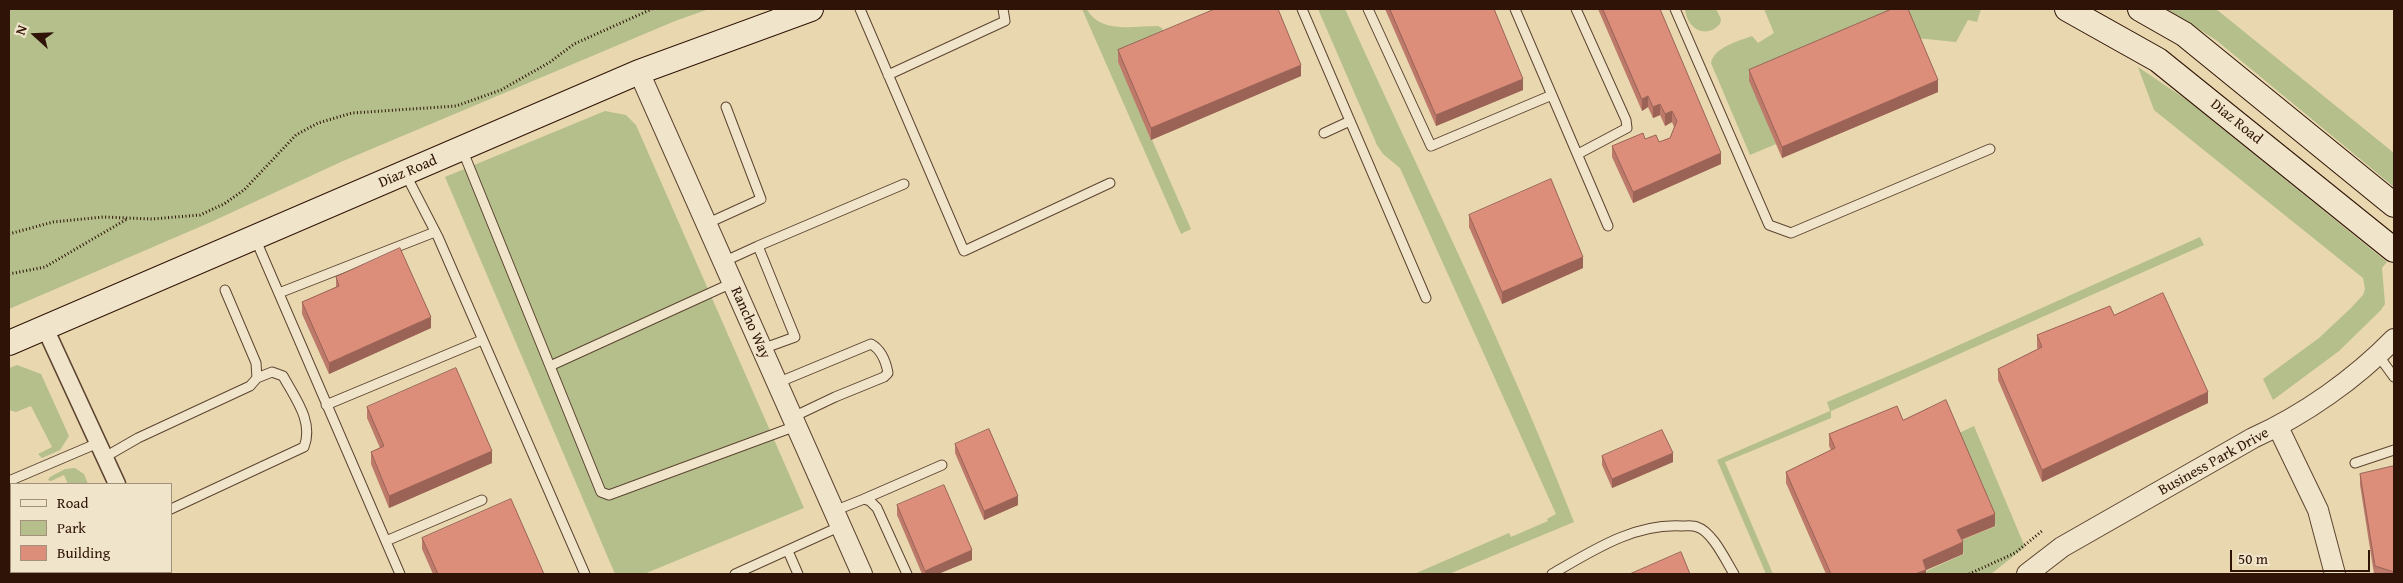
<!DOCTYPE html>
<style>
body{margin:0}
#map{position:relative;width:2403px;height:583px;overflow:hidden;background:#e8d7af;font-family:"Gentium Book Plus",serif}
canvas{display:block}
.frame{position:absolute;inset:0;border:10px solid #2f1306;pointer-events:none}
.legend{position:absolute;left:10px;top:483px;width:162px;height:90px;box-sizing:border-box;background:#f0e5cb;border:1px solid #a3917c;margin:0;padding:6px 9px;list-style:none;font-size:15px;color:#2f1306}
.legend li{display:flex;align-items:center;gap:10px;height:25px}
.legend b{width:25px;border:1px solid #a3917c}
.north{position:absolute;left:10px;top:10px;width:50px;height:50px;-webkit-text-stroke:4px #f0e5cb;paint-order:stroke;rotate:290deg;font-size:14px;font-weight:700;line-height:20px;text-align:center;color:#2f1306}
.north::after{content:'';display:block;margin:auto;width:18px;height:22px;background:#2f1306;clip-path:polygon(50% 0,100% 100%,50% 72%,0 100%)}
.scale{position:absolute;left:2230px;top:550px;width:140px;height:22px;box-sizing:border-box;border:2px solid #2f1306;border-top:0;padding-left:6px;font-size:15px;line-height:18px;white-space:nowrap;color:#2f1306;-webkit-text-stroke:4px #f0e5cb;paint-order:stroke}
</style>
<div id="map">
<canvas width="2403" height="583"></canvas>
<div class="frame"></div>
<ul class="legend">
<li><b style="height:6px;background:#f0e5cb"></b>Road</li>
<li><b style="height:14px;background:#b4bf8c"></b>Park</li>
<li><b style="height:14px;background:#dc8e7b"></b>Building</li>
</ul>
<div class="north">N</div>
<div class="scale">50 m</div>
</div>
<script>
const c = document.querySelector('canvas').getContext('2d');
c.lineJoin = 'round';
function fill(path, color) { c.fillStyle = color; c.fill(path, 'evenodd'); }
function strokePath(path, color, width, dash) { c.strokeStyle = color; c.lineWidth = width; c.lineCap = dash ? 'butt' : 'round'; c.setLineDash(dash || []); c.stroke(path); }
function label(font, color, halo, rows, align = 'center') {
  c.font = font + ' "Gentium Book Plus",serif'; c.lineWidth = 4; c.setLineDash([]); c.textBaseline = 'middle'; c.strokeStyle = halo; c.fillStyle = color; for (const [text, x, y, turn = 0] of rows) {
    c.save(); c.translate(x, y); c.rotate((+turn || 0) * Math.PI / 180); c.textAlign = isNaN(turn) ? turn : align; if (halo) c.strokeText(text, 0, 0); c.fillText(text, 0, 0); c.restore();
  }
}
fill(new Path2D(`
 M9,9H709L675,21L343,161L211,222L9,309Z
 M1082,9H1087C1100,34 1133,26 1158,26L1162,28L1167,41L1118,62L1191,229L1181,234Z
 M1318,9H1345C1422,179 1506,348 1574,522L1449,574H1414L1509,533L1511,537L1548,521L1547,519L1556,514L1400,168L1383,154L1377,145Z
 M1685,9H1716L1721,19L1720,24C1705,40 1687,28 1685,9Z
 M1764,9H1981L1977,22L1968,20L1956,42L1916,38L1750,81L1776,144L1750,155L1711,63C1714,47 1739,41 1752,36L1758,43L1774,33Z
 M2167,9H2216L2394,153V187L2216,40Z
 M2138,67L2187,100L2387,262L2382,268L2385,304L2381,310L2339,351L2273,400L2263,379L2319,338L2351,308L2363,295L2365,289L2363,278L2154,110Z
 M605,111L626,115L636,125L804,508L644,574H615L445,177Z
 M2200,237L2204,245L1831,411V418L1725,462L1773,574H1766L1717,460L1830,411L1827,402L1919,363Z
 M17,365L41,374L69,436L60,450L42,458L38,454L52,447L31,406L16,412L9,410V368Z
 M1974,426L2025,547L1991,574H1925L1924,572L1964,554L1958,542L1996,526L1957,434Z
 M75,468L84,474L88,484H68L64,475L51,481L48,480L50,477L65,469Z`), '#b4bf8c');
const service = new Path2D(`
 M860,9L964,251L1110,183
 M1302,9L1426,298
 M1368,9L1431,146L1552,95
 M1515,9L1608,226
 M1576,9L1626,120L1627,128L1578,154
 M1675,9L1769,225L1791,233L1990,149
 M888,75L1005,21L1003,9
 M1324,133L1350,121
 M462,149L601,492L609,495L796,426
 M405,173L438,237L585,574
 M706,224L761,199L726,107
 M255,238L400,574
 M758,246L904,184
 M723,262L758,246L795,337L762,349
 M279,293L435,232
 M2378,355L2394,377
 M550,366L732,283
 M777,383L871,344C882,350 886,362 888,373L884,377L835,397L793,417
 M326,405L482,340
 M105,457L138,438L250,386L257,378L256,363L225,290
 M2355,463L2394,450
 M9,481L98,443
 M864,499L942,465
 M171,509L304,447C314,422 295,398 283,376L272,372L257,378
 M834,511L864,499L870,501L877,508L907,574
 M386,541L482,500
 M788,551L798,574
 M735,574L841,526
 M1552,574C1592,551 1634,523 1682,526C1687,526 1693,525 1697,527C1712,531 1726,561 1734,574`);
const minor = new Path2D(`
 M45,328L117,484
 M157,572L158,574`);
const tertiary = new Path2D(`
 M639,72L862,574
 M2278,427L2318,510L2335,574
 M2027,574L2062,547L2253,438C2304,415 2355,379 2394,339`);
const secondary = new Path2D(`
 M2067,9L2158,60L2394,250
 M2140,9L2184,34L2394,205
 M9,343L639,72L811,9`);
strokePath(service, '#5d4430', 11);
strokePath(minor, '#5d4430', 19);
strokePath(tertiary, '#5d4430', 22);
strokePath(secondary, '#2f1306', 26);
strokePath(new Path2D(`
 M9,234L53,222L103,217L152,219L200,215L224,204L244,190L296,135L318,123L352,113L456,106L501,90L550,62L574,44L652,9
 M9,274L45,267L127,219
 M1969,574L2015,553L2042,531`), '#2f1306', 3, [1, 2.5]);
strokePath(service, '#f0e5cb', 9);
strokePath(minor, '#f0e5cb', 16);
strokePath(tertiary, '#f0e5cb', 20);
strokePath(secondary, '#f0e5cb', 24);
fill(new Path2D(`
 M1385,9H1494L1523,90L1436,126Z
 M1598,9H1660L1721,164L1633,203L1612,157V146L1645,139L1659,142L1670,138L1674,127L1672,122L1665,126L1660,115L1653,118L1648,107L1642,111Z
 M1118,50L1301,76L1151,140L1118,62Z
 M1749,70L1938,92L1782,158L1749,81Z
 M1469,215L1583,268L1502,304L1469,227Z
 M336,277L431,328L329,374L302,314V302L336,287Z
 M2114,315L2208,403L2042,482L1998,380V369L2038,349L2037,347V335Z
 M367,407L492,463L389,508L371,464V452L380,448L367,418Z
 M1903,420L1995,526L1962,540L1963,554L1926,570V574H1826L1786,483V472L1831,450L1829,446V434Z
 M955,444L1018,505L984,520L955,453Z
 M1602,456L1673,462L1612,488L1602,465Z
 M2394,466V574H2374L2360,485V474Z
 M897,505L972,560L938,574H922L897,515Z
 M422,538L544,574H433L422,549Z`), '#bd7a6a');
fill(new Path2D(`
 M1301,65V76L1151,140V128Z
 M1523,79V90L1436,126V115Z
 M1938,80V92L1782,158V147Z
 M1648,96V107L1642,111V99Z
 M1660,104V115L1653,118V107Z
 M1672,111V122L1665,126V114Z
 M1721,153V164L1633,203V192Z
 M1583,257V268L1502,304V292Z
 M431,317V328L329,374V363Z
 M2208,392V403L2042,482V470Z
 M492,451V463L389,508V496Z
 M1673,453V462L1612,488V479Z
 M1018,496V505L984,520V511Z
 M1995,514V526L1957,541V530Z
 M1963,542V554L1926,570V574H1915L1923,560Z
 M972,550V560L938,574H925V571Z`), '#9a6356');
const building = new Path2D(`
 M1215,9H1278L1301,65L1151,128L1118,50Z
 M1390,9H1494L1523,79L1436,115Z
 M1603,9H1660L1721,153L1633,192L1612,146L1643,133L1645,139L1656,135L1659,142L1670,138L1677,121L1672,111L1665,114L1660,104L1653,107L1648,96L1642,99Z
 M1892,9H1908L1938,80L1782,147L1749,70Z
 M1551,179L1583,257L1502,292L1469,215Z
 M400,248L431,317L329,363L302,302L339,286L336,277Z
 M2163,293L2208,392L2042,470L1998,369L2042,347L2037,335L2110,306L2114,315Z
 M456,368L492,451L389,496L371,452L384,446L367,407Z
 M1946,400L1995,514L1957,530L1963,542L1923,560L1926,570L1915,574H1831L1786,472L1835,448L1829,434L1897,406L1903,420Z
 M989,429L1018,496L984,511L955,444Z
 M1662,430L1673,453L1612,479L1602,456Z
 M2394,466V572L2375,566L2360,474Z
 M944,485L972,550L925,571L897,505Z
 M511,499L544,574H438L422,538Z
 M11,502V572H64L65,574H9V504Z
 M1681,552L1690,574H1630Z`);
fill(building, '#dc8e7b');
strokePath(building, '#9a6356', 1);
label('15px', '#2f1306', '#f0e5cb', [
 ["Diaz Road",2236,122,39],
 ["Diaz Road",408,172,-23],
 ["Rancho Way",750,323,66],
 ["Business Park Drive",2214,462,-29]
]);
</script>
